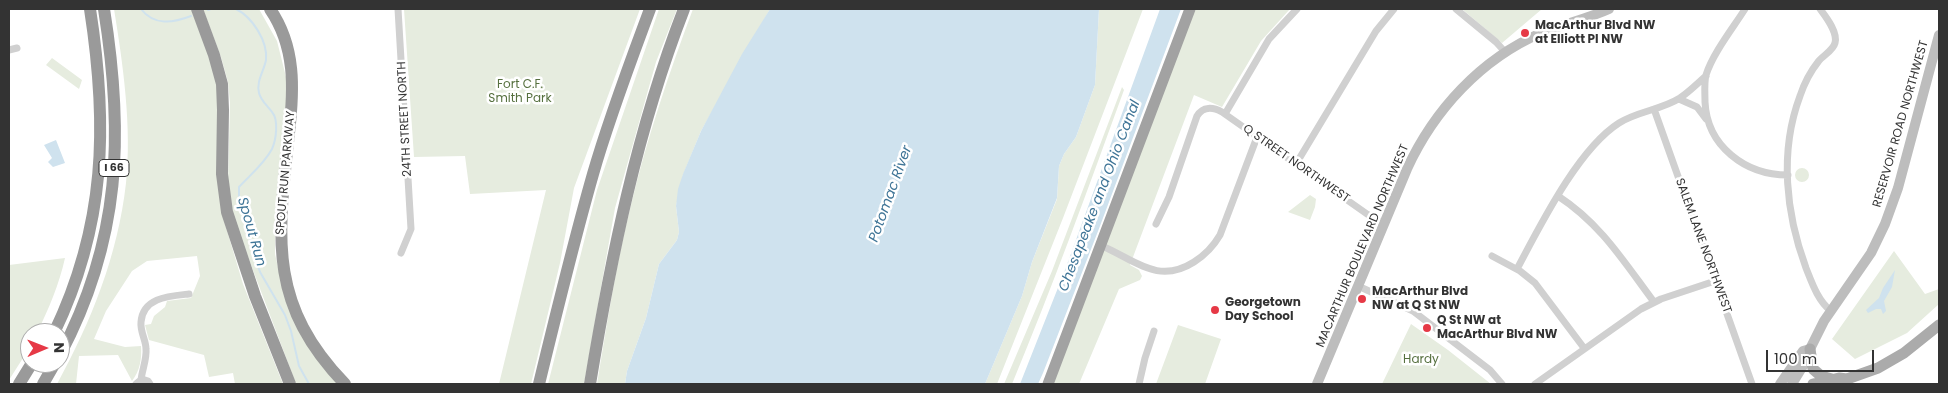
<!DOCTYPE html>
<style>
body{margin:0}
#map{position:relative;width:1948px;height:393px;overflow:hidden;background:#fff;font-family:Poppins,sans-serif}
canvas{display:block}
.frame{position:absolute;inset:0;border:10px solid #333;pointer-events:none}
.north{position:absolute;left:20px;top:323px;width:50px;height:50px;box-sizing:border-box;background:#fff;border:1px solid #adadad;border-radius:50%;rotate:89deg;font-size:14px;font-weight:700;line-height:20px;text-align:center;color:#333}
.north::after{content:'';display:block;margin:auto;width:18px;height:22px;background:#e63946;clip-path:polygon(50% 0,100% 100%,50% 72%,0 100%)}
.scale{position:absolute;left:1766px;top:350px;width:108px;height:22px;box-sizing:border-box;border:2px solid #333;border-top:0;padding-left:6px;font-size:15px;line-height:18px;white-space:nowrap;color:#333;-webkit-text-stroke:4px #fff;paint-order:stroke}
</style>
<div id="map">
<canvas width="1948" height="393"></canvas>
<div class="frame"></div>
<div class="north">N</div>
<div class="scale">100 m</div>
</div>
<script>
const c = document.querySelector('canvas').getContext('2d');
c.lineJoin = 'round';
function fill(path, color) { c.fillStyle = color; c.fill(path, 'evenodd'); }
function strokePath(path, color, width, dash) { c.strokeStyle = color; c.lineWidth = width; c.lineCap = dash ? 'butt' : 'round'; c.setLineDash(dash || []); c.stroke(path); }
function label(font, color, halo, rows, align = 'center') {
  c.font = font + ' Poppins,sans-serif'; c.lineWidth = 5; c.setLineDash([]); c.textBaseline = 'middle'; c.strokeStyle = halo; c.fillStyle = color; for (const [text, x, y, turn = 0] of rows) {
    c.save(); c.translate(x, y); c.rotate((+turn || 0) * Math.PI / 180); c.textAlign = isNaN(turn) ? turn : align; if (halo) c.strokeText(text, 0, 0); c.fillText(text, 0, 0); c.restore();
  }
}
fill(new Path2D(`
 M114,9H191L214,69L218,88L222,214L243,284L283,384H235L233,373L209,377L204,355L149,340L145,325L151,324L154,316L165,307L167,301L191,298L200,276L197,256L147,261L132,271L106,311L94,339L125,347L141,346C142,358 140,371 132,381L118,355L79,356L76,384H57C91,322 118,255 126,183C132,127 123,64 114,9Z
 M203,9H259L277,41L287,81V103L275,218V254L283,289L339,384H296L234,220L228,181L230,103L228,82L221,57Z
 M404,9H640L574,188L560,263L531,384H499L546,190L470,194L465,156L414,157Z
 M659,9H677L656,62L615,208L584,384H548L597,190Z
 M693,9H770L701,131L683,175L676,206L679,232L677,240L659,264L646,318L627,371L625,384H597C607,324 616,264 631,205C647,138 669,73 693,9Z
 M1099,9H1143L1063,218L997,384H985L1022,296L1032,262L1057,199L1059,166L1064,154L1076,137L1095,85Z
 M1194,9H1290L1261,41L1222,107L1194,95L1130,265L1139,270L1142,276L1140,280L1119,289L1079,384H1052Z
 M1462,9H1542L1502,43Z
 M52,58L82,80L79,89L46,65Z
 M1122,87L1124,90C1088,189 1052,288 1012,384H1004L1052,271Z
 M1795 175a7 7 0 1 1 14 0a7 7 0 1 1-14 0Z
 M1310,195L1316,199L1315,207L1310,220L1288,212Z
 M1894,251L1925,294L1939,289V304L1907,333L1855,359L1832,339Z
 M65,258C59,285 49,308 37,333H30V347L9,380V265Z
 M1411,324L1448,350L1491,384H1382Z
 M1178,325L1221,339L1205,384H1156Z`), '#e6ecdf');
fill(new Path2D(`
 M770,9H1099L1095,85L1076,137L1064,154L1059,166L1057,198L1032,262L1022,296L985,384H625L627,371L646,318L659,264L677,240L679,232L676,206L678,189L683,174L701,131L742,54Z
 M1160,9H1181L1100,226L1043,373L1038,384H1020L1065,270Z
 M56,140L65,163L53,167L48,162L52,158L44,145Z
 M1895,270L1892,287L1884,301L1886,311L1883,314L1881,309H1876L1868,313L1866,310L1879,298L1883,288Z`), '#cfe2ee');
strokePath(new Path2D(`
 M141,9C154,26 173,23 191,16
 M236,9C252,17 268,41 266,60C264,71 256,81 259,93C261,101 267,105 272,112C279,120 276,140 272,149C264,164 250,175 239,187V200L256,260L260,272L285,315L291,331L299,366L309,384
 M208,10L211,9`), '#cfe2ee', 2);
strokePath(new Path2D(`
 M398,9L411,229L401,253
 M1456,9L1496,42L1506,53
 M1745,9C1733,28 1713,53 1706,75C1704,83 1705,93 1705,102C1707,146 1745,175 1788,175
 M1820,9C1826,17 1838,32 1835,43C1833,51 1822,56 1818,62C1810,72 1804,84 1800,96C1779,152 1786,214 1806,268C1812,283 1818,301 1831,311
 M9,50L17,48
 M1679,99L1697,107L1706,119
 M1654,109L1752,384
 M1225,114L1269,39L1297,9
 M1296,164L1376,31L1394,9
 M1558,196C1601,224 1624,262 1654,302
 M1156,224L1169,197L1197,116C1203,106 1213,107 1222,112L1367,214L1384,224
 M1102,246C1135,260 1158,285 1194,262C1205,255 1213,247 1220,235L1257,137
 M1492,256L1520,271L1535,283L1584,348
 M1517,269C1540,226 1578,149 1619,123C1638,111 1661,110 1680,98C1689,92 1698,83 1706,76
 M1358,286L1413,311L1490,370L1502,384
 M141,380C142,370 147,359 146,349C146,340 140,332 141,322C143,297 170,296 189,294
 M136,384L142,379L148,381L150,384
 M1139,384L1145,358L1154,331
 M1535,384L1641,309L1661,299L1715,281`), '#d0d0d0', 7);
strokePath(new Path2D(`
 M1317,384L1407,169C1434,110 1481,59 1541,33C1563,24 1587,19 1609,9
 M1780,384L1803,351L1810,349
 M1792,384L1809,356L1810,349L1824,321L1871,253L1885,224L1898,188L1939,35`), '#bdbdbd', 10);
strokePath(new Path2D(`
 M1810,349L1813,369L1821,376L1832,379
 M1813,384L1839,378L1847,379L1878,368L1904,353L1939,325`), '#ababab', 11);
strokePath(new Path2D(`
 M1048,384L1190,9`), '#a2a2a2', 11);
strokePath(new Path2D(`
 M197,9L214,55L222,84L223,110L222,174L227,212L255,296L290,384
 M270,9C296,47 294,89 289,133C278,236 267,303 345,384
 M54,333C106,225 108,125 90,9
 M60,355C121,240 124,134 104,9
 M19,384L32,363
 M43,384L55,363
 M539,384C556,314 573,244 593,174C609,118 630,63 650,9
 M590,384C611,257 637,130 684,9`), '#9a9a9a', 12);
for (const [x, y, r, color] of [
 [1525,33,5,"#e63946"],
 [1362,299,5,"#e63946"],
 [1215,310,5,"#e63946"],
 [1427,328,5,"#e63946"]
]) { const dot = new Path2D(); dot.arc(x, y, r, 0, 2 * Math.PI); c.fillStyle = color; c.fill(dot); strokePath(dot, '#fff', 2); }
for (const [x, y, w] of [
 [114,168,30]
]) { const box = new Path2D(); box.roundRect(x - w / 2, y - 8.5, w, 17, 4); c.fillStyle = '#fff'; c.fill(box); strokePath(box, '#333', 1); }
label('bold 11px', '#333', null, [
 ["I 66",114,168]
]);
label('bold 12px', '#333', '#fff', [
 ["MacArthur Blvd NW",1535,26],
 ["at Elliott Pl NW",1535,40],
 ["MacArthur Blvd",1372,292],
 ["NW at Q St NW",1372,306],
 ["Georgetown",1225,303],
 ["Day School",1225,317],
 ["Q St NW at",1437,321],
 ["MacArthur Blvd NW",1437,335]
], 'left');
label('12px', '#56703f', '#fff', [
 ["Fort C.F.",520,85],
 ["Smith Park",520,99],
 ["Hardy",1421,360]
]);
label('12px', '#333', '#fff', [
 ["24TH STREET NORTH",405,119,-93],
 ["RESERVOIR ROAD NORTHWEST",1901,124,-74],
 ["Q STREET NORTHWEST",1296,164,35],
 ["SPOUT RUN PARKWAY",286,173,-85],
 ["MACARTHUR BOULEVARD NORTHWEST",1363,246,-67],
 ["SALEM LANE NORTHWEST",1703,246,70]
]);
label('italic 14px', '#3f7597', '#fff', [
 ["Potomac River",891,194,-70],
 ["Chesapeake and Ohio Canal",1100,196,-69],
 ["Spout Run",251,232,74]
]);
</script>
